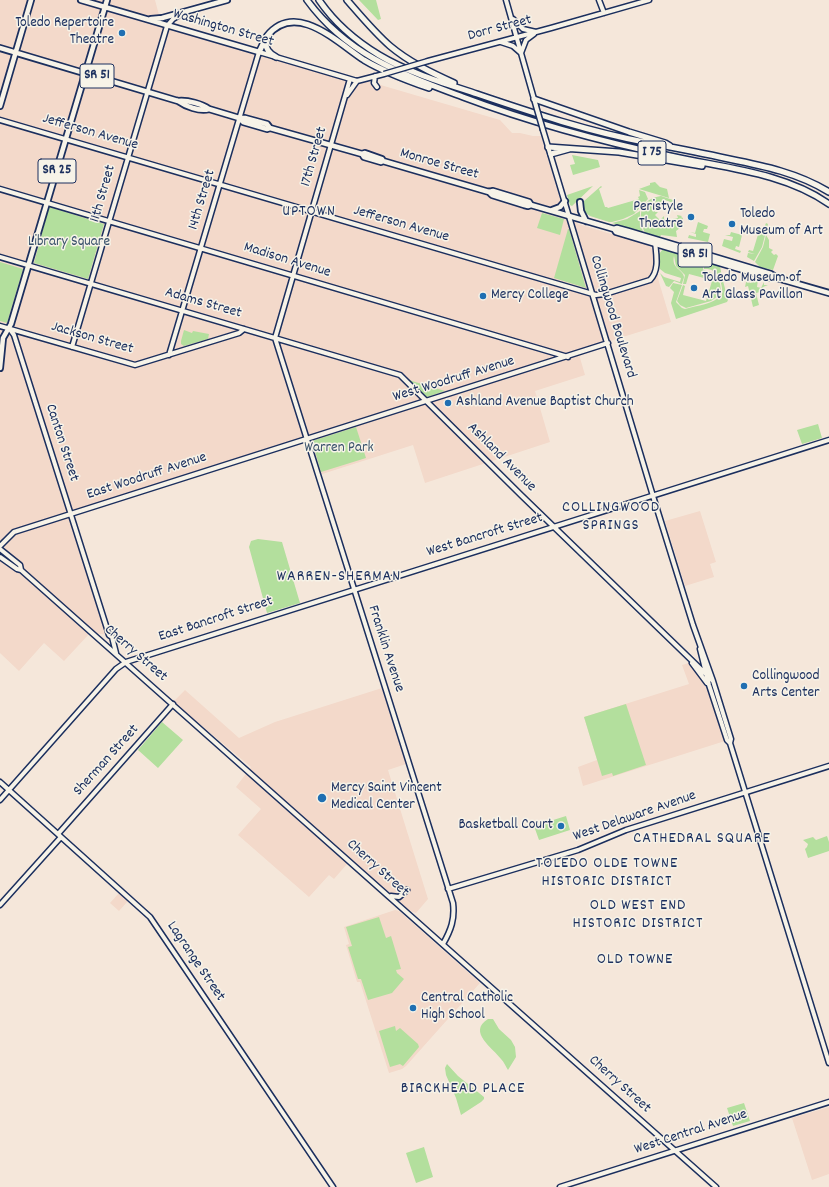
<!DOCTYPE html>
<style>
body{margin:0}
canvas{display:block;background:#f5e7da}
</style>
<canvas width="829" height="1187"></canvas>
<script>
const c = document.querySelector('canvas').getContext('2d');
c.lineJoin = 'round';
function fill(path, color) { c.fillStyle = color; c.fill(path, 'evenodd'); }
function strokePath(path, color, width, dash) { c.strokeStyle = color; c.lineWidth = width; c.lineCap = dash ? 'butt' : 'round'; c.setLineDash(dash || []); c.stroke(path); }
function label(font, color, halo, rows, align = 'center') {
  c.font = font + ' Dekko,sans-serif'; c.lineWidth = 3; c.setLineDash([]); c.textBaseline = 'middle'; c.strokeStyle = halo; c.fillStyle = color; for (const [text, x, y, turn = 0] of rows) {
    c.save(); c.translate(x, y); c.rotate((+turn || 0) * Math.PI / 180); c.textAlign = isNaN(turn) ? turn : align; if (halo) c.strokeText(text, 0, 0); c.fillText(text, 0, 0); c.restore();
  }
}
fill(new Path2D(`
 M0,0H155L159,15L176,25L500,120L512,133H520L533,136H541L561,203L578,224L648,245L652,249L659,282L671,322L578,351L585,375L535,391L550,442L425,483L413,445L316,476L304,441L73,515L111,635L90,633L64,661L44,643L19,671L0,653Z
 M700,511L716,562L710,564L714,577L685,586L665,521Z
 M689,663L700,677L709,692L725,741L583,786L578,767L597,760L584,717L689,684L682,665Z
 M382,688L406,764L388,770L428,899L416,913L393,905L347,864L334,879L329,875L309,897L238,835L261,809L236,787L251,767L173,702L185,690L239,738L275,722Z
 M119,893L128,901L119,911L110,903Z
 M395,910L399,911L480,983L406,1066L402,1069L389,1073L360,982H357L346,945L349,944L344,927Z
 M829,1107V1174L812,1180L792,1118Z`), '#f3d9ca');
fill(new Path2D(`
 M359,0H376L381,19L378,20Z
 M572,155L598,160L600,167L573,175L570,165L575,164Z
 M655,182L660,187L667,189L669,198L639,189L650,185V183Z
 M593,186L572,206L570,205L567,195Z
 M601,186L602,187L599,189L605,207H607L608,208L639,199L638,197L640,196L639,190L645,192L648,199L634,214L623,219L612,222H609L590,216L583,211L582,203L584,201Z
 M661,196L673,200L675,209L676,210L674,211L672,209L671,206L673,203L665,200L662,201V204H655V212H658L655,215L660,220L664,216V219L667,220L678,218L677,215L682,216L681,217L683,218L680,228L676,231L677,237L661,235L660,237L645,233C637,215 640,199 661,196Z
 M49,207L104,224L88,279L34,263Z
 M640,211V222L643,232L612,223L627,219Z
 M542,213L564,219L560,235L537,228Z
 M698,222L708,226L707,229H704L703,232L710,234L708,242L688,238L689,235L696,237V234L690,232L695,233Z
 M766,223L768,224L762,247L754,261L747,257L748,253L755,254L748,252L749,250L753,251L760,228H764Z
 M568,229H569L586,288L554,278Z
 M731,232L742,235L739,247L736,246L735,249L741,251L740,253L722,246L724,239L732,241L733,237L725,235H730Z
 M766,235L769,240V248L773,250L771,252L774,255L776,254L778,256L773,270L760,267L755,262L763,247Z
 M663,249L709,262L703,267L704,278L689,274L686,284H683L685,275L676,266L674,256C671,269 683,269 684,277C684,278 682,283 682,284L674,281L669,287L666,286L660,273L664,277L680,282L681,278L665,273L660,269L659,254Z
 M0,262L23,269L7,323L0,321Z
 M710,263L720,266L722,277L728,300L727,302L676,319L671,303L674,292L670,288L673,283L682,285L676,302L682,308L685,309C698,305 712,305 722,295C723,287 720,275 713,271C711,269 706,269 704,269V266Z
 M703,270C717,273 721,279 721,294L711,301L686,308L680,305L677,301L683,285L685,286L683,295L706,301L712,281L706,279V276Z
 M753,278L760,279L758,280L757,287L761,288L764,282V285H768L763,287L764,291L756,293L759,305L753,307L748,286L745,287L746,282L751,283L754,280Z
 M184,330L192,333L193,331L209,334L208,339L184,346L181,344V341Z
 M408,379L412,381L445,391L427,397Z
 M818,424L822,438L802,444L797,430Z
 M356,427L366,458L321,472L312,441Z
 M258,539L282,542L300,603L267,613L249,547L251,541Z
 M626,704L646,765L613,776L612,773L602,776L584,717Z
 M162,722L183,740L158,768L138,750Z
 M566,816L570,830L539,840L534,826Z
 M827,836L829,842V851L808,858L805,849L807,847L808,844L803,840L813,837L816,840Z
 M379,917L386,938L391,936L401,969L396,970L397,973L404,979L392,993L368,1000L361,979H358L348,947L352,946L346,927Z
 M488,1019H493L499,1029L511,1040L515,1047L516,1057L508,1070C506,1067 504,1062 501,1059C493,1048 467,1032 488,1019Z
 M395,1026L396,1031L400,1028L418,1044L419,1047L403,1066L400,1064L390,1067L379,1031Z
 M447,1064L458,1076L484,1097V1099L481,1102L461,1115L456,1098L446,1075L445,1068Z
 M744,1103L750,1121L733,1126L727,1108Z
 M424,1147L433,1177L416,1183L406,1153Z`), '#b3df9d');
const secondary = new Path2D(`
 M506,0L536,106
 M599,0L604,13
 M513,19L523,29L536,32
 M501,42L513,46L521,53L526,40L534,34
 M428,61L551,28L649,0
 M375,76L374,83L377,87
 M350,79L275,338L453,903C455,919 451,930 443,944
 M357,81L384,74
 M347,95L357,81
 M0,120L596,295L605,294L650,280C660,270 656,254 655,241
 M543,130L653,496L693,625L713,681L731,739L730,743L829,1063
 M0,189L568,357
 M0,257L400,375L521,495L712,680
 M0,326L135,365L239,333L244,329
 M9,328L14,335L109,635L112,637L116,653
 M72,347L167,26L173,19L181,14
 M169,355L259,52L357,81
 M0,546L14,532L608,343
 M0,549L20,565L21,570L716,1187
 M0,557L17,569L21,570
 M700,649L709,685L727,740L730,743
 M692,663L707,683
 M0,782L150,917L333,1187
 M0,800L116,669L126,662L829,440
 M58,834L173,704
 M448,889L578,850L626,830L829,766
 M391,896L399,897L407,890
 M0,905L61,837
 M560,1187L829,1102`);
const primary = new Path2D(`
 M81,0L259,52
 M151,19L162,18L227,0
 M0,48L178,101C188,100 202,104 209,109L239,118H245L267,124L270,128
 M178,101C185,106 200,112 209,109
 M0,106L31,0
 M239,118L243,122L267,129L270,128L362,154L365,153L382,159L383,161L489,192L493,191L529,202L531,205
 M362,154L364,157L381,162L383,161
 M489,192L492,195L524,205L528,206L531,205L614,229L617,228L628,231L771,274L777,278
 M580,202L581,211L586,221
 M552,210L560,207L565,201
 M614,229L616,232L626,235L770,278H777L829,293
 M0,368L3,338L11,324L107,0`);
const highway = new Path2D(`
 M307,0C347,55 402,74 463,97C532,123 603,142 675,157C726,168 785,173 829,204
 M319,0C334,22 356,41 379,55C409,73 444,83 477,94C533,113 590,132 649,143C676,148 702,153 729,159C764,166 798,173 829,192
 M347,0C361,16 374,32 390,46C409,62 432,73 454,83
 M266,40C265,49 269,53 276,57
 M259,52C262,47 264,41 267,36C296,0 338,43 364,60C384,72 406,80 429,88
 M534,99L629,132L665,143L670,146
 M548,147L619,152L702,166
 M551,154L569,149`);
strokePath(secondary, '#1b2f5e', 7);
strokePath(primary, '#1b2f5e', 8);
strokePath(highway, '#1b2f5e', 8);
strokePath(secondary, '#f7f3e8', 4);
strokePath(primary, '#f7f3e8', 4.5);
strokePath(highway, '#f7f3e8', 5);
const secondaryBridge = new Path2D(`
 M384,74L428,61
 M536,106L543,130`);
strokePath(secondaryBridge, '#1b2f5e', 7, []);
strokePath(secondaryBridge, '#f7f3e8', 4);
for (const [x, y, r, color] of [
 [122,33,4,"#1f6fb2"],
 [691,217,4,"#1f6fb2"],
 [732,224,4,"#1f6fb2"],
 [694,288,4,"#1f6fb2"],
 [483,296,4,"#1f6fb2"],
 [448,403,4,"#1f6fb2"],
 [744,686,4,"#1f6fb2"],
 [322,798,5,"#1f6fb2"],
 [561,826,4,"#1f6fb2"],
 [413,1008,4,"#1f6fb2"]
]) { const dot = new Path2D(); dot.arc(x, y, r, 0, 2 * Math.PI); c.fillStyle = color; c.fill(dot); strokePath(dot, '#f7f3e8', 1.5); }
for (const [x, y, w] of [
 [97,76,34],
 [652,153,28],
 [57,171,38],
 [695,255,34]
]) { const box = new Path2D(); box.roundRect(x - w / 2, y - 12, w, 24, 3); c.fillStyle = '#f7f3e8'; c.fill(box); strokePath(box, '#1b2f5e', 1); }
label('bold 14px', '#1b2f5e', null, [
 ["SR 51",97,76],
 ["I 75",652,153],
 ["SR 25",57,171],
 ["SR 51",695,255]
]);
label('15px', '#1b2f5e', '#f7f3e8', [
 ["Toledo Repertoire",114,24,"right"],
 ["Theatre",114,41,"right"],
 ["Peristyle",683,208,"right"],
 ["Theatre",683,225,"right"],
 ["Toledo",740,215],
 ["Museum of Art",740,232],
 ["Toledo Museum of",702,279],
 ["Art Glass Pavillon",702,296],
 ["Mercy College",491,296],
 ["Ashland Avenue Baptist Church",456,403],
 ["Collingwood",752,677],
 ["Arts Center",752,694],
 ["Mercy Saint Vincent",331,789],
 ["Medical Center",331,806],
 ["Basketball Court",553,826,"right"],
 ["Central Catholic",421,999],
 ["High School",421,1016]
], 'left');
label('15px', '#1b2f5e', '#f7f3e8', [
 ["Washington Street",223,29,16],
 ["Dorr Street",500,29,-15],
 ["Jefferson Avenue",90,133,16],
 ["17th Street",315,157,-74],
 ["Monroe Street",439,165,16],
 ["11th Street",104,194,-74],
 ["14th Street",203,200,-73],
 ["Jefferson Avenue",401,225,16],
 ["Madison Avenue",287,261,17],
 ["Adams Street",203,304,16],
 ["Collingwood Boulevard",612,317,73],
 ["Jackson Street",92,339,16],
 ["West Woodruff Avenue",454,380,-17],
 ["Canton Street",61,443,72],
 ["Ashland Avenue",501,458,45],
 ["East Woodruff Avenue",147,477,-18],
 ["West Bancroft Street",485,536,-17],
 ["East Bancroft Street",216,620,-18],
 ["Franklin Avenue",385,649,72],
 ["Cherry Street",135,654,41],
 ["Sherman Street",107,761,-48],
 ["West Delaware Avenue",635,817,-19],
 ["Cherry Street",377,869,42],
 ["Lagrange Street",195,962,56],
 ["Cherry Street",619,1085,42],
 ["West Central Avenue",691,1133,-18]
]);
label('15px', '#39526b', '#f7f3e8', [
 ["Library Square",69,243],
 ["Warren Park",339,449]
]);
c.letterSpacing = '1px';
label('16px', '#1b2f5e', '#f7f3e8', [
 ["UPTOWN",309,213],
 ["COLLINGWOOD",611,509],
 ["SPRINGS",611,527],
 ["WARREN-SHERMAN",339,578],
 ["CATHEDRAL SQUARE",702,840],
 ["TOLEDO OLDE TOWNE",607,865],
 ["HISTORIC DISTRICT",607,883],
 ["OLD WEST END",638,907],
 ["HISTORIC DISTRICT",638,925],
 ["OLD TOWNE",635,961],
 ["BIRCKHEAD PLACE",463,1090]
]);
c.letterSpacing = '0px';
</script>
